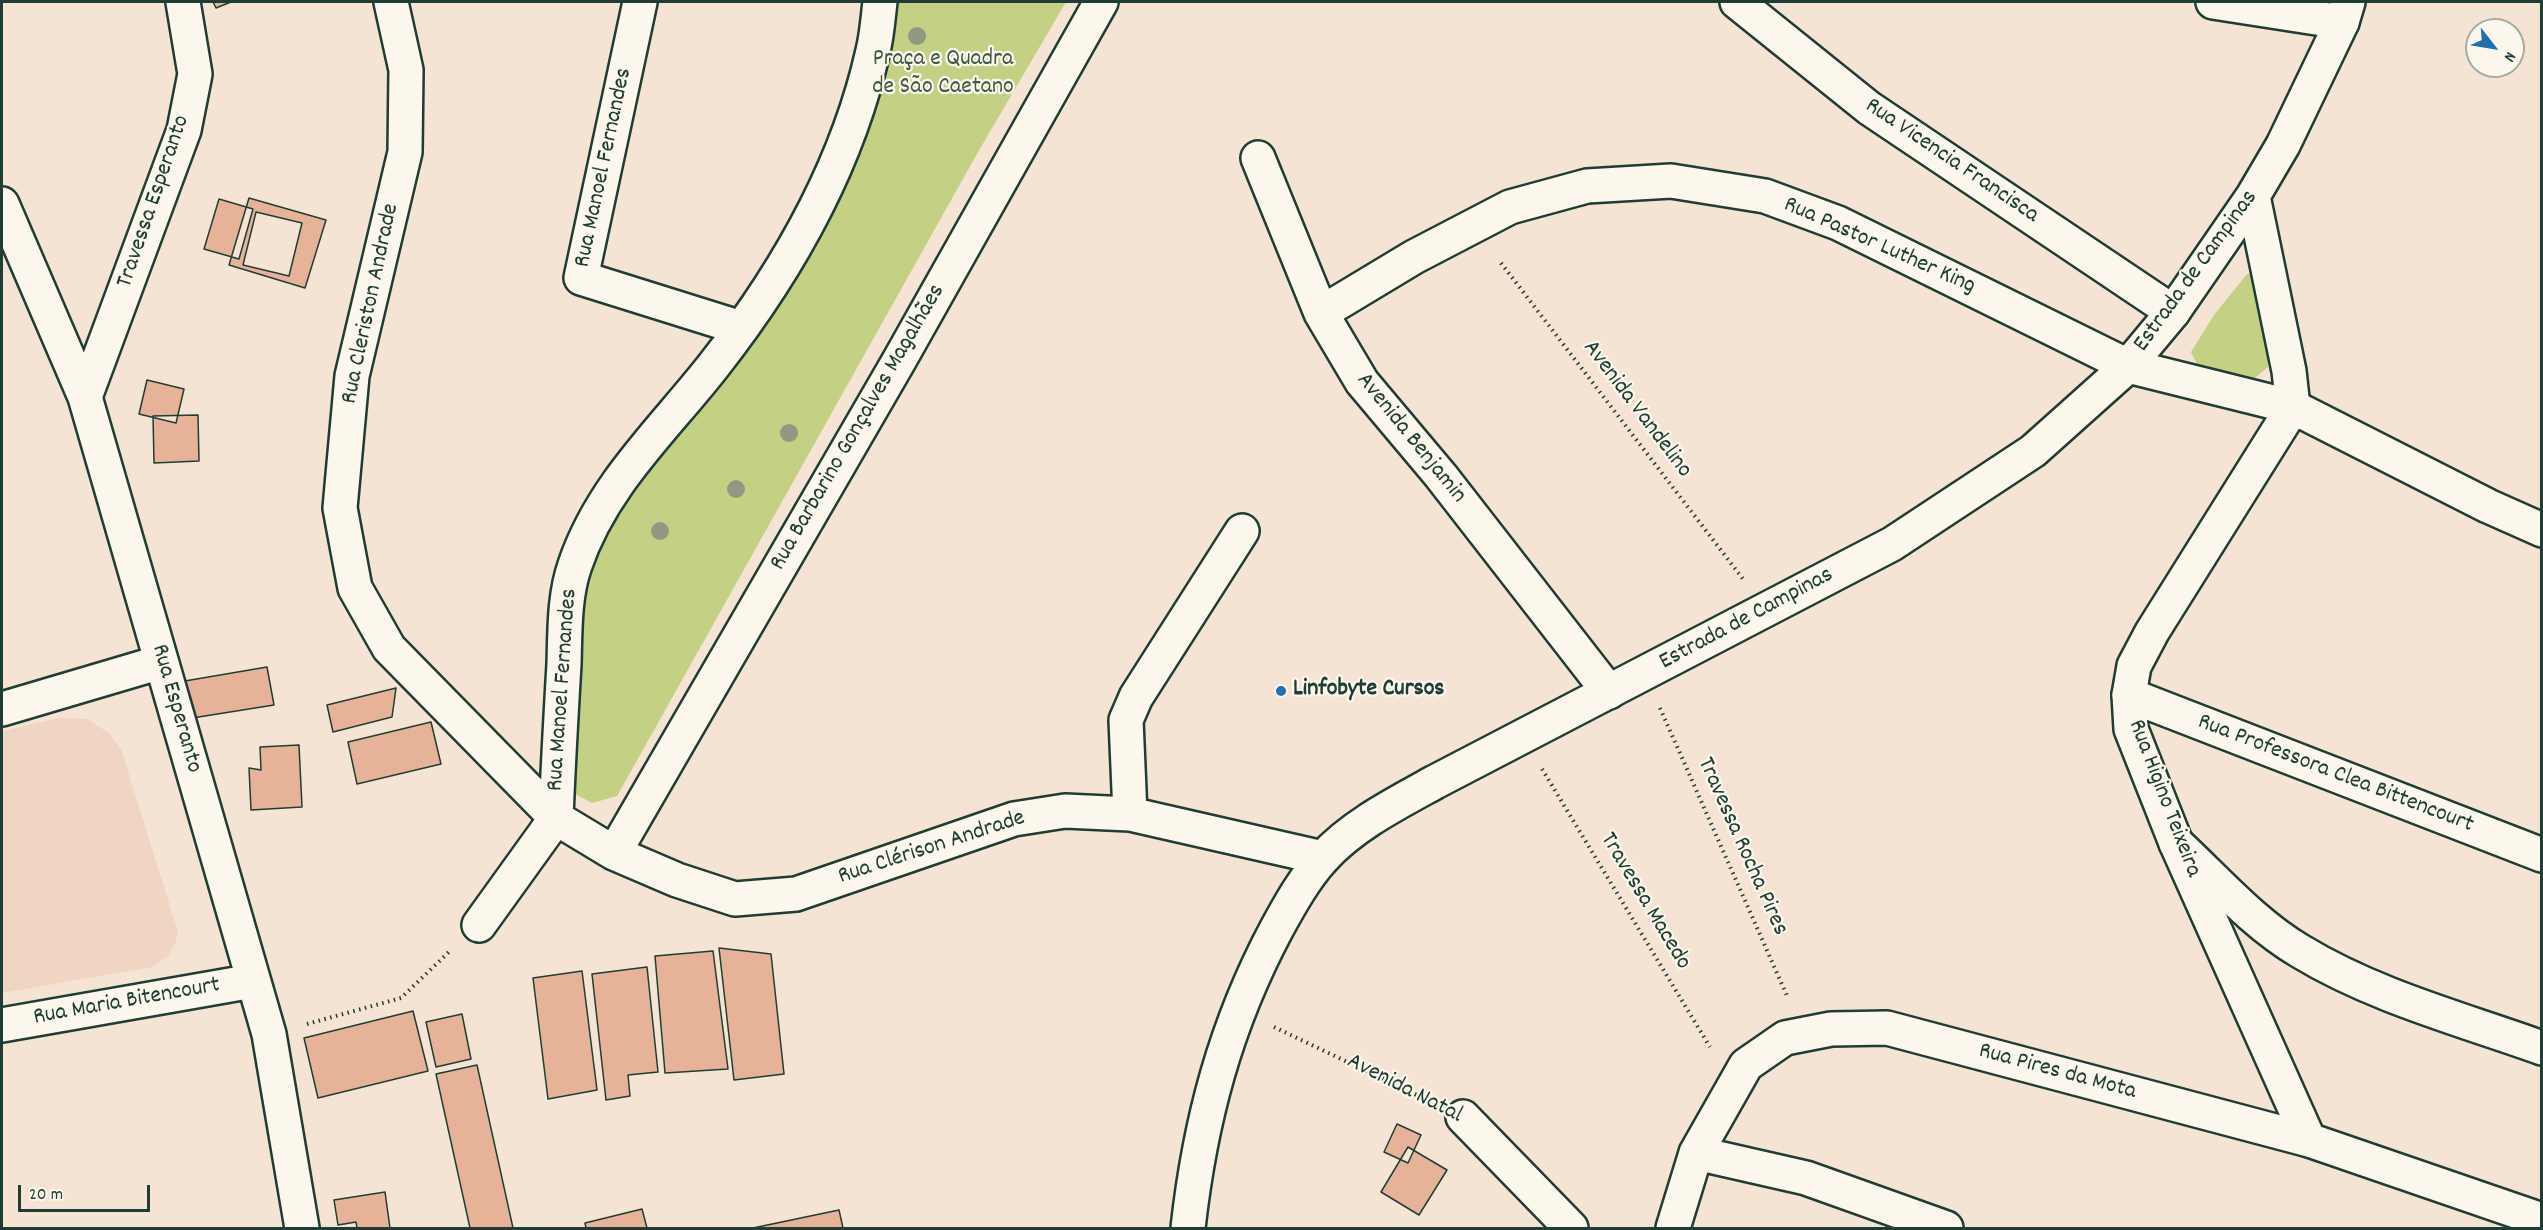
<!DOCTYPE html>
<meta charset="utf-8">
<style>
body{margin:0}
#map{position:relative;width:2543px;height:1230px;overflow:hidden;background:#f5e3d3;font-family:Dekko,sans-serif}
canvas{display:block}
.frame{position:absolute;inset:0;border:3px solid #1f3d34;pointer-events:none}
.north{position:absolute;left:2465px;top:18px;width:60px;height:60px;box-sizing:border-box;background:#fbf7ec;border:2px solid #a3ada2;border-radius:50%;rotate:121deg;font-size:16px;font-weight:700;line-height:24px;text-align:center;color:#1f3d34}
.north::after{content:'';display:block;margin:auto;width:21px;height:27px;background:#1f6fb2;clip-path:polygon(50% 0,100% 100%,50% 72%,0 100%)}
.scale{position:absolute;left:18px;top:1185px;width:132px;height:27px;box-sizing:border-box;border:3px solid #1f3d34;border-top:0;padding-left:8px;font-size:18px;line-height:21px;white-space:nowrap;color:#1f3d34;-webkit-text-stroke:4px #fbf7ec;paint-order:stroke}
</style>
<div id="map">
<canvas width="2543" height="1230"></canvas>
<div class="frame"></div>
<div class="north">N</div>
<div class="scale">20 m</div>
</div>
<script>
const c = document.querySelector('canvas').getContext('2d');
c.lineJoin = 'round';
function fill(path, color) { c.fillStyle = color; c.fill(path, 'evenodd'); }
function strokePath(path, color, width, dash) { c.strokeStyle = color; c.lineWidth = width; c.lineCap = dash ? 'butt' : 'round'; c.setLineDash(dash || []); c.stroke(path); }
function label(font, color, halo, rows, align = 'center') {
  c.font = font + ' Dekko,sans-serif'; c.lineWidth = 4.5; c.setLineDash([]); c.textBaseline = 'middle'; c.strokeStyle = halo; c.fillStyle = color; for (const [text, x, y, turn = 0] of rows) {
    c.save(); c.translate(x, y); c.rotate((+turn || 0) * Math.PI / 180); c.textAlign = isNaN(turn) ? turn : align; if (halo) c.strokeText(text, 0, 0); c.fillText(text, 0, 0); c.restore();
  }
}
fill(new Path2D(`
 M58,718L87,719L109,733L121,749L178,932L175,944L167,957L152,967L2,993V731Z`), '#f0d5c2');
fill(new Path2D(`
 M884,2H1066L978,152L617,796L592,803L575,794L571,773L586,564L834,199Z
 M2247,274L2257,275L2267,331L2268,367L2251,381H2231L2198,366L2191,352L2214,315Z`), '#c4d084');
const building = new Path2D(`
 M213,2H231L216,8Z
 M249,198L326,220L305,288L229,265Z
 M219,199L253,209L239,259L204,249Z
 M256,212L302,223L289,276L243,265Z
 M147,380L184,389L176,423L139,414Z
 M198,415L199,461L154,463L153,416Z
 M267,667L274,705L186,719L179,682Z
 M396,688L392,717L333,732L327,705Z
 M431,722L441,764L357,784L348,742Z
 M299,745L302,807L251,810L249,768L261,770L260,747Z
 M719,948L771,954L784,1074L734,1080Z
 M713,951L728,1069L665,1073L655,956Z
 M647,967L658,1072L628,1075L630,1096L606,1100L592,974Z
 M582,971L597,1090L548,1099L533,978Z
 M413,1011L428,1071L318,1098L304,1038Z
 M462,1014L471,1059L436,1067L426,1022Z
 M477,1065L513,1228H470L436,1074Z
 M1397,1124L1421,1135L1408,1163L1384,1152Z
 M1408,1147L1447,1170L1419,1215L1381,1192Z
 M385,1192L390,1228H357L356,1222L338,1225L334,1200Z
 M642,1209L647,1228H586L585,1223Z
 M839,1210L843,1228H753Z`);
fill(building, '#e6b399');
strokePath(building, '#1f3d34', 1.5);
const street = new Path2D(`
 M391,2L406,70L405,152L352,376L340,508L355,588L389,648L556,818L614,853L677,880L735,899L796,894L1014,819L1065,811L1130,814L1323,858
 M640,2L581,278L741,328
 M1737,2L1869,108L2173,312
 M2213,2L2342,22
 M1258,158L1321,313L1362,382L1441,476L1609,692
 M2,204L85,397L269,1034L302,1228
 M1321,313L1414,257L1510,207L1587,186L1671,181L1765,196L1838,223L2128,366
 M85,397L184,130L195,74L183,2
 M2293,407L2488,506L2542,530
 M2129,695L2542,855
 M2,709L161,662
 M1130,814L1126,720L1136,697L1242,531
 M556,818C558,767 561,715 564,664C565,632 564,596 575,565C602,485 664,429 714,365C787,272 847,167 873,51C877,35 878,18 880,2
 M2176,843C2216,880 2253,923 2300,951C2374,996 2461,1019 2542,1048
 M614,853L900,359L1101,2
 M479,925L556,818
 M2,1025L253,981
 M1463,1117L1571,1228
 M1696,1153L1806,1178L1946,1228
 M1673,1228L1696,1153L1746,1065L1785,1038L1831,1029L1887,1028L2309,1140`);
const secondary = new Path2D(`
 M2253,196L2289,371L2293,407
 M2128,366L2293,407
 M2293,407L2152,632L2134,666L2129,695L2131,729L2176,843L2309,1140L2542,1220
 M1188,1228C1200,1121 1225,1026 1276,930C1289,906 1304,879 1323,858C1353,825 1397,803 1435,782L1892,544L2033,451L2128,366L2173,312L2253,196L2283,145L2342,22L2348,2`);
strokePath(street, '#1f3d34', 38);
strokePath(secondary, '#1f3d34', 38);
strokePath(new Path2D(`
 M1501,263L1743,579
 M1660,708L1788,998
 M1542,769L1710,1047
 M307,1024L401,998L451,950
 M1274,1027L1427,1100`), '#1f3d34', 4, [1.5, 4.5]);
strokePath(street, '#fbf7ec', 33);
strokePath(secondary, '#fbf7ec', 33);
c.fillStyle = '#919884';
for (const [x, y] of [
 [917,36],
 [789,433],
 [736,489],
 [660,531]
]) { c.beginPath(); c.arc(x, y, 9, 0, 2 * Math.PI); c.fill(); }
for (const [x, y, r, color] of [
 [1281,691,6,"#1f6fb2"]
]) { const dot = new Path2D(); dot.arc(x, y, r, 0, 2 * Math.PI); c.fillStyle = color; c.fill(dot); strokePath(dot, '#fbf7ec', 2); }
label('24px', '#405a44', '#fbf7ec', [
 ["Praça e Quadra",943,61],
 ["de São Caetano",943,89]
]);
label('24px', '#1f3d34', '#fbf7ec', [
 ["Rua Vicencia Francisca",1951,162,34],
 ["Rua Manoel Fernandes",605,168,-78],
 ["Travessa Esperanto",155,202,-71],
 ["Rua Pastor Luther King",1879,247,24],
 ["Estrada de Campinas",2197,272,-54],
 ["Rua Cleriston Andrade",372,304,-78],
 ["Avenida Vandelino",1636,410,53],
 ["Rua Barbarino Gonçalves Magalhães",859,428,-60],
 ["Avenida Benjamin",1410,439,51],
 ["Estrada de Campinas",1747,620,-28],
 ["Rua Manoel Fernandes",564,690,-86],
 ["Rua Esperanto",175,709,74],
 ["Rua Professora Clea Bittencourt",2335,775,21],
 ["Rua Higino Teixeira",2163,799,69],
 ["Travessa Rocha Pires",1741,847,66],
 ["Rua Clérison Andrade",932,849,-18],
 ["Travessa Macedo",1644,902,59],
 ["Rua Maria Bitencourt",127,1003,-10],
 ["Rua Pires da Mota",2057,1073,15],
 ["Avenida Natal",1404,1090,27]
]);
label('bold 24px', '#1f3d34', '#fbf7ec', [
 ["Linfobyte Cursos",1293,691]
], 'left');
</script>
